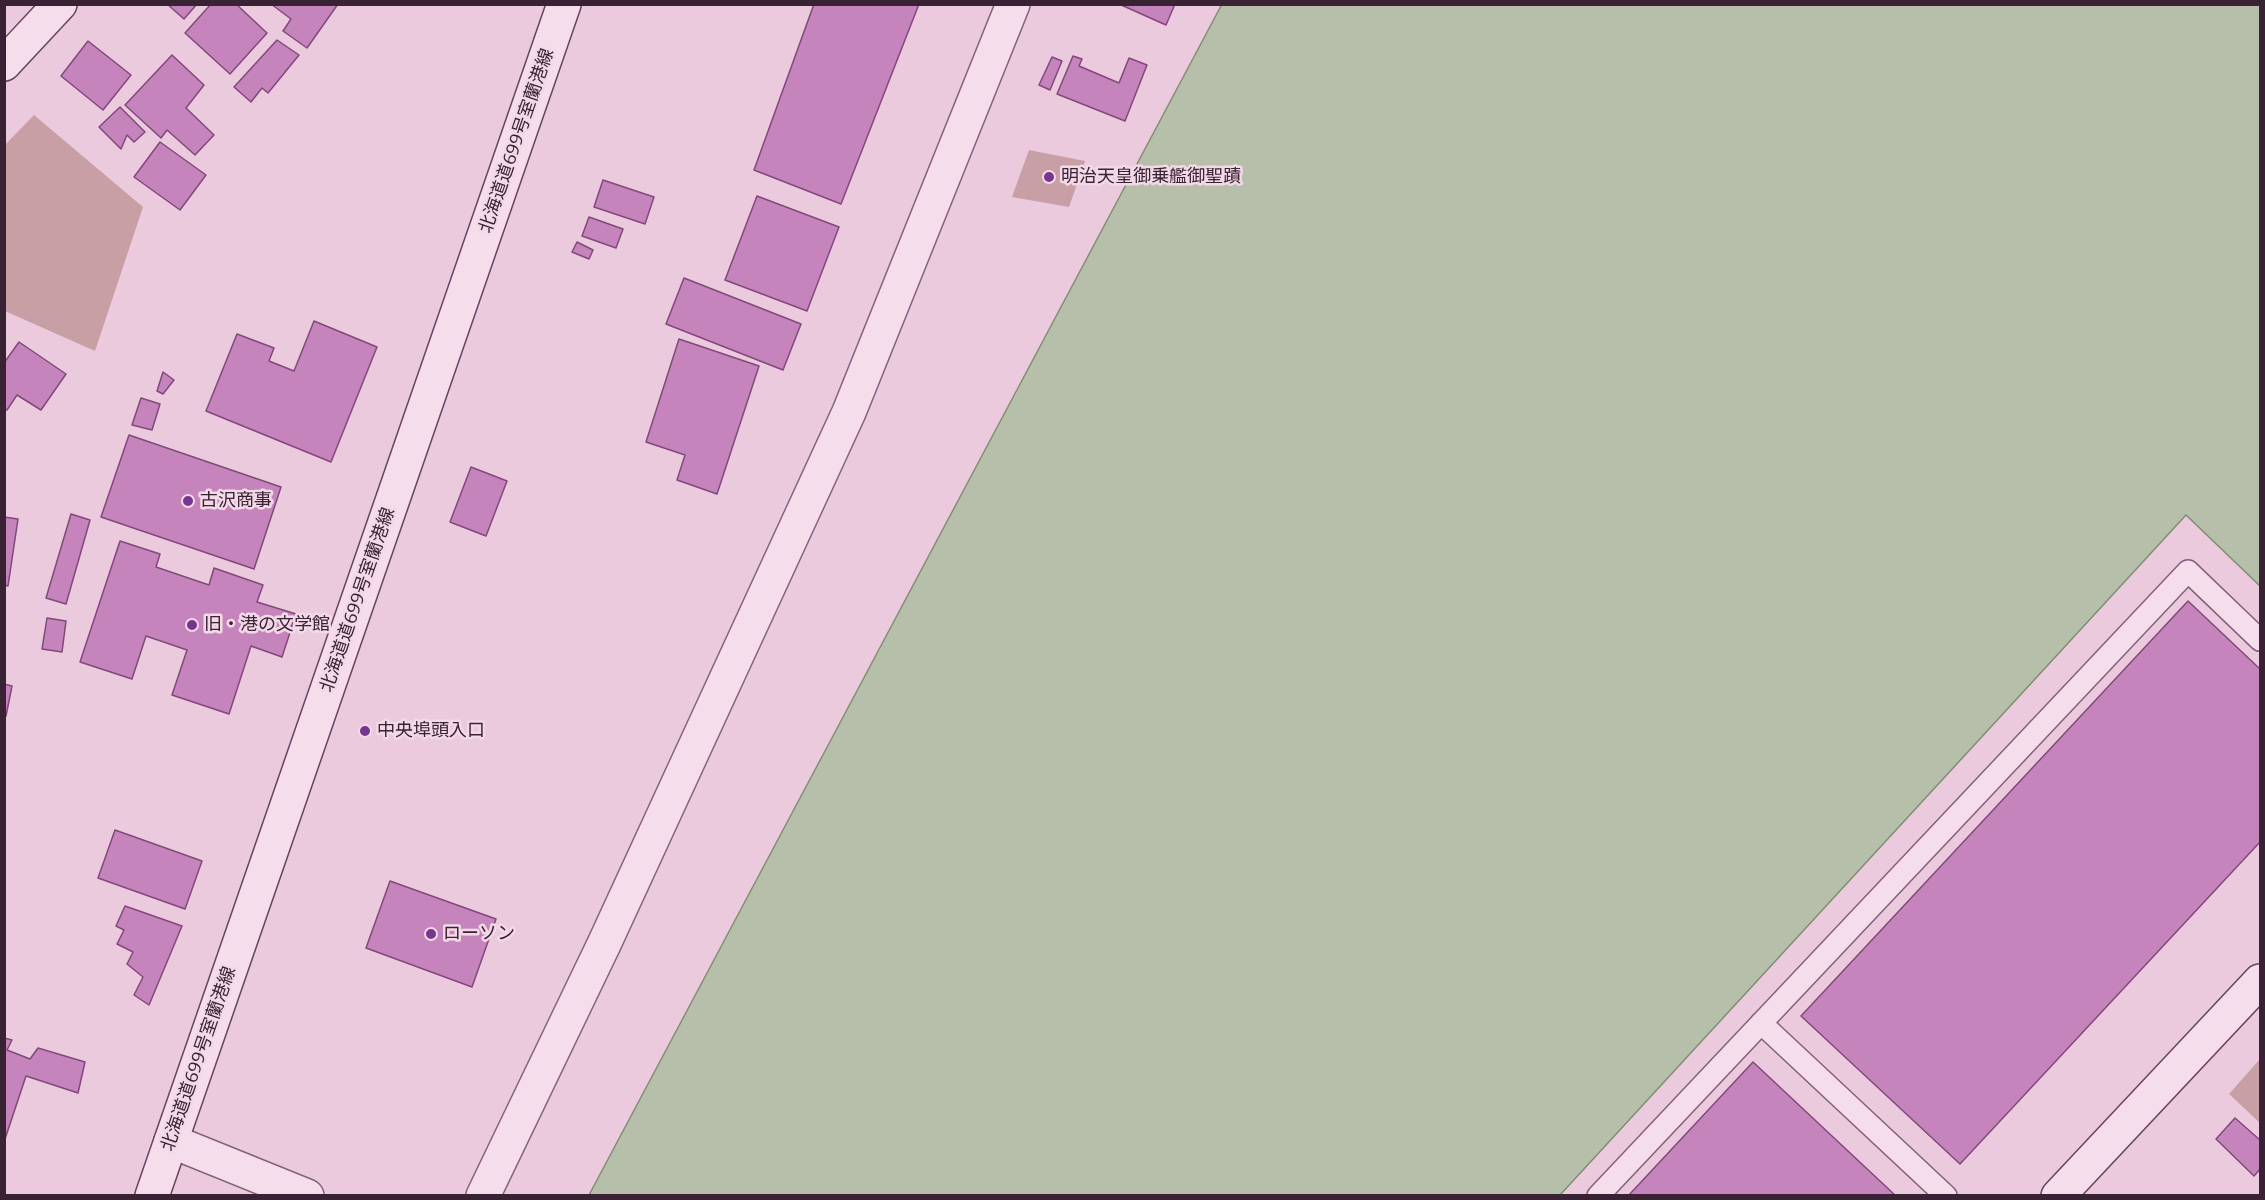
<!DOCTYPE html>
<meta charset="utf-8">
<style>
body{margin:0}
#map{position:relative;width:2265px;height:1200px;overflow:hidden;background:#ebcadd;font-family:Bitter,serif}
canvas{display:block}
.frame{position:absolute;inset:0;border:6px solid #382233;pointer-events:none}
</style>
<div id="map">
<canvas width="2265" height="1200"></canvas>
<div class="frame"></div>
</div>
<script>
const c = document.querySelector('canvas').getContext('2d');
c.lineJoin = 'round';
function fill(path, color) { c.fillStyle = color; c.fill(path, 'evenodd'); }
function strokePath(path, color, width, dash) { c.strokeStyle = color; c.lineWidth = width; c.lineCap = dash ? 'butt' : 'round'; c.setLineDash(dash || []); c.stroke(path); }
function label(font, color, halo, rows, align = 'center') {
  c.font = font + ' Bitter,"Noto Sans JP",serif'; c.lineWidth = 5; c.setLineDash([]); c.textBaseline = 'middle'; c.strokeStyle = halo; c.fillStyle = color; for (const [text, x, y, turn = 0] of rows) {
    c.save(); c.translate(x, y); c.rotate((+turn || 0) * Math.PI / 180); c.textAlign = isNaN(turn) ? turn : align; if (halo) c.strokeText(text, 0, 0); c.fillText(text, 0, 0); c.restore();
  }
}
fill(new Path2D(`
 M34,115L143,207L95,351L5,311V145Z
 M1029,150L1085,161L1069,207L1012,197Z
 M2260,1059V1123L2229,1094Z`), '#c89fa5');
const water = new Path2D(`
 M1222,4L2260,5V586L2186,515L1560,1195H589Z`);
fill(water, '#b6bfaa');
strokePath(water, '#808d71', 1.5);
const building = new Path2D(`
 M167,4H197L184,19Z
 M211,4H236L267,33L230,74L185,33Z
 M271,4H338L307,48L283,31L291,19Z
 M814,4H919L841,204L754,170Z
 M1119,4H1175L1166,25Z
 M277,40L299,55L268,93L262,88L251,102L234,87Z
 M88,41L131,75L103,110L61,76Z
 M172,55L204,85L186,108L214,135L195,155L167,130L161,138L125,105Z
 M1073,56L1082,59L1079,66L1119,83L1129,58L1147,65L1125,121L1057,94Z
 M1052,57L1062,61L1050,90L1039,85Z
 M120,107L145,132L134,142L127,135L121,149L99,127Z
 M160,142L206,175L180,210L134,177Z
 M603,180L654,197L645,224L594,207Z
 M757,196L839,227L807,311L725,280Z
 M589,217L623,229L616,248L582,236Z
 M577,242L593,250L589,259L572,252Z
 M684,278L801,324L783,370L666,324Z
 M314,321L377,347L331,462L206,411L237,334L274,348L269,361L294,371Z
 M679,339L759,366L717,494L677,480L685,455L646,442Z
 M19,342L66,374L41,410L17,395L7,410L4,409V363Z
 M163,372L174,380L163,394L157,391Z
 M141,398L160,404L152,430L132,425Z
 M129,435L281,487L254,569L101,517Z
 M471,467L507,481L486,536L450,522Z
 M71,514L90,520L66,604L46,598Z
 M4,517L18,519L8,586L4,585Z
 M120,541L160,554L156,567L209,585L214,568L263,585L257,602L296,614L282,657L251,646L229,714L172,695L187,650L146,636L132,679L80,662Z
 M2188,601L2260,669V842L1960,1164L1801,1016Z
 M47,618L66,621L62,652L42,649Z
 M4,684L12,686L6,716L4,715Z
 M115,830L202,861L185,909L98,878Z
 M390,881L496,919L472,987L366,948Z
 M125,906L182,926L149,1005L134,995L143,977L127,964L133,952L117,944L124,930L116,926Z
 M4,1038L12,1040L7,1050L30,1059L38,1048L85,1062L78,1093L26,1076L4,1142Z
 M1753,1062L1896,1196H1628Z
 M2235,1118L2260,1140V1169L2254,1176L2216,1139Z`);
fill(building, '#c584bc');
strokePath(building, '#82487b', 1.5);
const lane = new Path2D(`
 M1761,1023L1946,1196
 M1598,1196L2188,571L2260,640`);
const street = new Path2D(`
 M171,1141L307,1196
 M483,1196L605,942L849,412L1013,4`);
const secondary = new Path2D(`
 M4,64L60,4
 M152,1196L564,4
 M2058,1196L2260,981`);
strokePath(lane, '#85607c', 24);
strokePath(street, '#85607c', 36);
strokePath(secondary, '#67435f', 36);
strokePath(lane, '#f6ddeb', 21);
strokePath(street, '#f6ddeb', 33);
strokePath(secondary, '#f6ddeb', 33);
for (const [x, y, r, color] of [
 [1049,177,6,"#76368f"],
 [188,501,6,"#76368f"],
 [192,625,6,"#76368f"],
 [365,731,6,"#76368f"],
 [431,934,6,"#76368f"]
]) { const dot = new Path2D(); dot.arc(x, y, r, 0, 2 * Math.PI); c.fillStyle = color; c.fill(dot); strokePath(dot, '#f3d9e7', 2); }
label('18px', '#382233', '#f3d9e7', [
 ["北海道道699号室蘭港線",517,141,-71],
 ["北海道道699号室蘭港線",358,600,-71],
 ["北海道道699号室蘭港線",199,1059,-71]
]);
label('18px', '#382233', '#f3d9e7', [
 ["明治天皇御乗艦御聖蹟",1061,177],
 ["古沢商事",200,501],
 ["旧・港の文学館",204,625],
 ["中央埠頭入口",377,731],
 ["ローソン",443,934]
], 'left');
</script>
